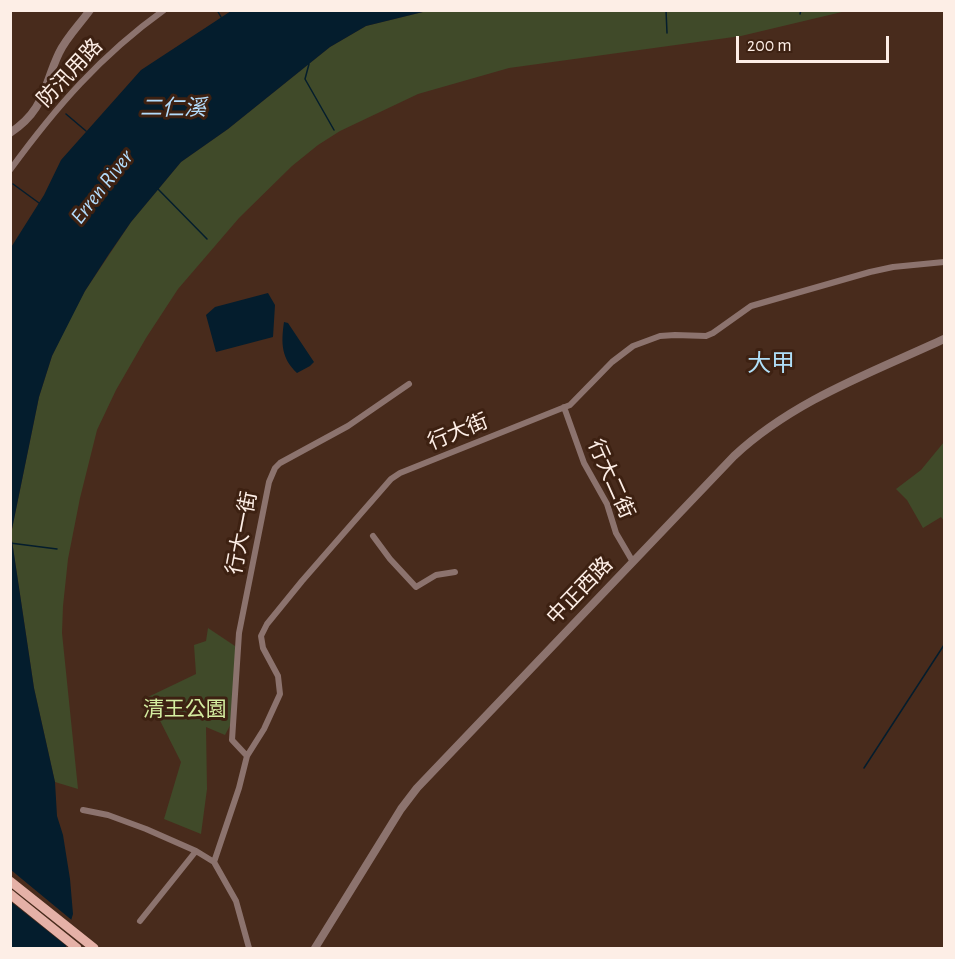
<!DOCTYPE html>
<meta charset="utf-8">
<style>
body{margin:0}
#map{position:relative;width:955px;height:959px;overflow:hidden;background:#482b1c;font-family:"Alegreya Sans",sans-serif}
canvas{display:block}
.frame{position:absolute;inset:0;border:12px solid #fdeee6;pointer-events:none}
.scale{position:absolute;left:736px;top:36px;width:153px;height:27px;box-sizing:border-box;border:3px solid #fdeee6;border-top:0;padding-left:8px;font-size:18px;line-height:21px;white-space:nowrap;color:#fdeee6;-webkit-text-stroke:4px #3d2112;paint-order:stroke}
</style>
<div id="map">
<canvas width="955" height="959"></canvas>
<div class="frame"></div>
<div class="scale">200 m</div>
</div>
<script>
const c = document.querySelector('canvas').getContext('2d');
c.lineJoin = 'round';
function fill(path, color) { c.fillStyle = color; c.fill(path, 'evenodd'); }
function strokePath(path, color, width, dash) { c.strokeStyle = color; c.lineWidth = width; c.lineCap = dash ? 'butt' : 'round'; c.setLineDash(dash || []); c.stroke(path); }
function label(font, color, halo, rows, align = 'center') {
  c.font = font + ' "Alegreya Sans","Noto Sans TC",sans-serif'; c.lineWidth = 6; c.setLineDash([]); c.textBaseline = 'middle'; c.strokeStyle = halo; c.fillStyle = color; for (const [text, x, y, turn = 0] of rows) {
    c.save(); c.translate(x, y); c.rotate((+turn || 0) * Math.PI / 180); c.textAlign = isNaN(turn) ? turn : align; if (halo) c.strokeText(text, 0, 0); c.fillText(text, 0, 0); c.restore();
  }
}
fill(new Path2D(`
 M427,11H846L741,36L509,68L418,94L340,131L318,145L292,166L239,218L178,289L146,338L116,390L97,430L80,498L68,559L63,606L62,633L78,789L55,782L34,688L11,534L39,397L52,356L67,324L85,291L131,222L181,162L228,129L330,47L366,26Z
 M944,442V521L941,517L923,528L907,500L896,489L921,470Z
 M208,628L238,648L233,720L225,735L206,727L207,789L201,834L164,819L181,762L148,697L196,674L194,645L206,641Z`), '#404a29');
fill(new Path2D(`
 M231,11H427L366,26L330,47L228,129L181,162L131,222L109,254L85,291L52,356L39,397L11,534L34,688L55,782L57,816L63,835L70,879L73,914L66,937V948H11L10,249L44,195L61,160L141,70Z
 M268,293L275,305L273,337L216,352L206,315L215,307Z
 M284,322L288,323L314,362L310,366L297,373C281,358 281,343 284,322Z`), '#041d2d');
fill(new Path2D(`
 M11,870L74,922L69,937V948L10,901Z`), '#482b1c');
strokePath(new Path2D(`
 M217,10L221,17
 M666,10L667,33
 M800,14L801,10
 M309,64L305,79L334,130
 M66,114L86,131
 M13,184L39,203
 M157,188L207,239
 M10,543L57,549
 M864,768L944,645`), '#041d2d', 1.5);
strokePath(new Path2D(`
 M10,170C56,107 100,56 164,10
 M564,407L584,463L607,504L616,533L633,562
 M373,536L390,559L416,587L436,575L455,572
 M247,756L232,740L239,633L269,482L275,468L280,463L348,426L409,384
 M83,810L108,815L146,829L196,851L214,862L236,901L249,948
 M214,862L239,788L247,756L264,729L280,694L278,676L263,648L261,636L267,624L302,581L391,479L400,473L570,405L612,362L633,346L660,336L675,335L706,336L713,333L751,306L870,272L893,267L944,262
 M140,921L196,851`), '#8c736e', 6);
strokePath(new Path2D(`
 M10,133C45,110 43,87 59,53C66,38 80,24 90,10
 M315,948L401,809L417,788L734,456C794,400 871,373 944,339`), '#8c736e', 8);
strokePath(new Path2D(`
 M10,881L94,948
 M10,894L77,948`), '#e5b1a7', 9);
label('21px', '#fdeee6', '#3d2112', [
 ["防汛用路",70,73,-47],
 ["行大街",458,432,-22],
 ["行大二街",611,479,66],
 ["行大一街",242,533,-79],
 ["中正西路",580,591,-46]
]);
label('21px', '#d4eda0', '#3d2112', [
 ["清王公園",185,710]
]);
label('italic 22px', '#b3dcfc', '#3d2112', [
 ["二仁溪",173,108],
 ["Erren River",102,187,-52]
]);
label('24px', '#b0dff8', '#3d2112', [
 ["大甲",771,364]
]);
</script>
